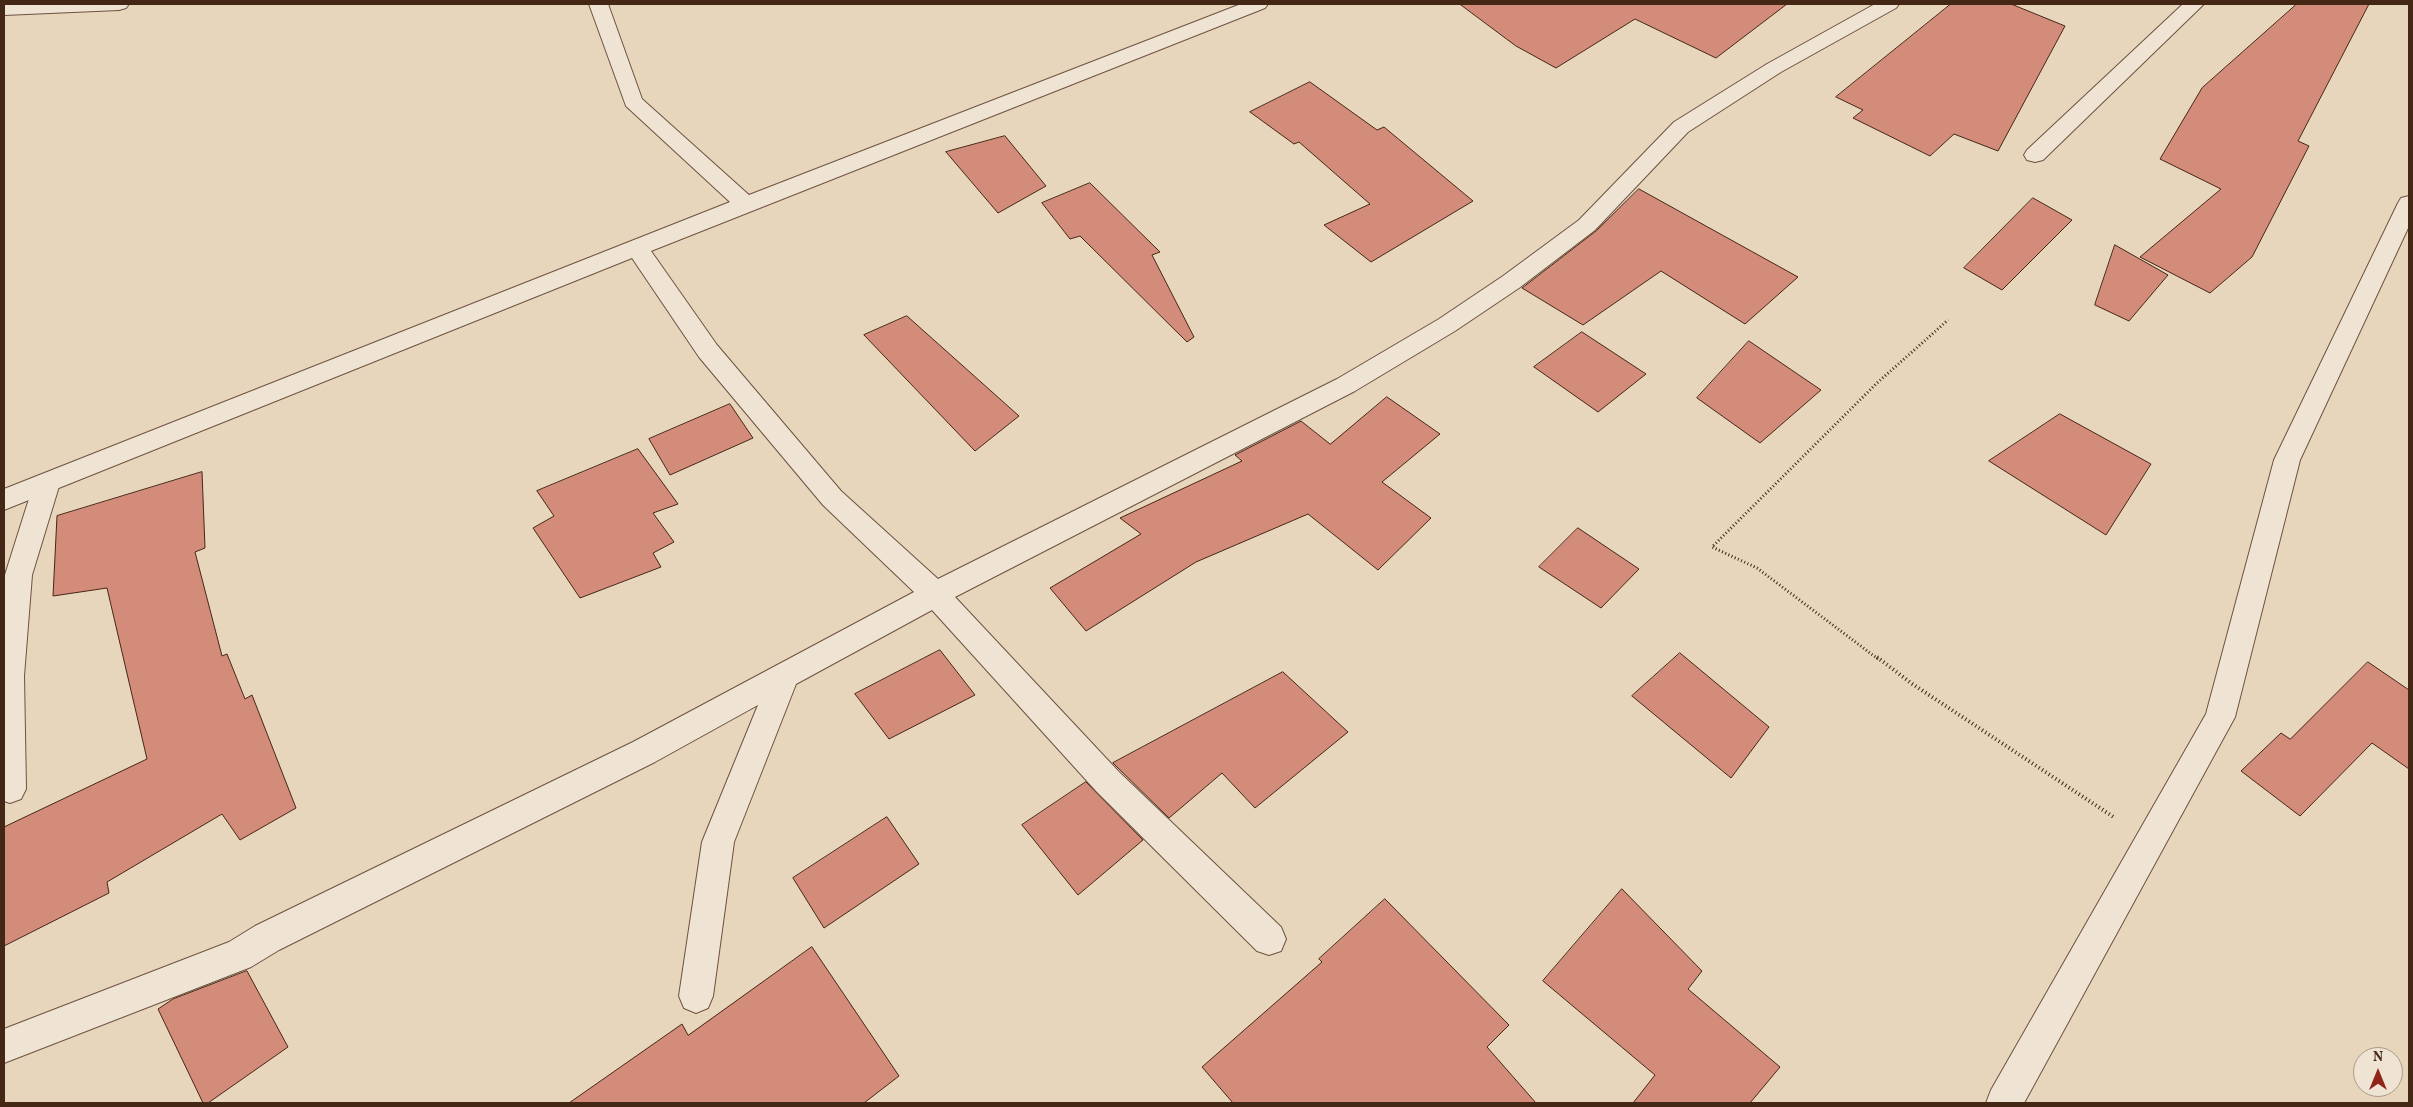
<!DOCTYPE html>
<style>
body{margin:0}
#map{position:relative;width:2413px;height:1107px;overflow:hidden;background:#e7d5bc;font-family:Vollkorn,serif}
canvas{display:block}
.frame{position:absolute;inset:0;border:5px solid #452716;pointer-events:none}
.north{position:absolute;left:2353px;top:1047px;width:50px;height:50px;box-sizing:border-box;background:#efe4d3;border:1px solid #ab9887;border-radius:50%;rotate:0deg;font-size:14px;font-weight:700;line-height:20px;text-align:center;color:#452716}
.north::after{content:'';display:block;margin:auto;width:18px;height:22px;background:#8f2418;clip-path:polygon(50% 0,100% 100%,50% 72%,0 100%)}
</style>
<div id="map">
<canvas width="2413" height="1107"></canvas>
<div class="frame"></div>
<div class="north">N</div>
</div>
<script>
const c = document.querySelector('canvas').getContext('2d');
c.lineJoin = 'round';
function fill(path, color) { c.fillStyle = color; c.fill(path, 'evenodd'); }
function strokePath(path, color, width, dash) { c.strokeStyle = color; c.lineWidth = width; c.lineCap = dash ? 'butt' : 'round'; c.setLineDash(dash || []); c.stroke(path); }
const building = new Path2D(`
 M1460,4H1787L1716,58L1635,19L1556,68L1516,46Z
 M1951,4H2011L2065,26L1998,151L1954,134L1930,156L1853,118L1863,110L1836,97Z
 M2297,4H2369L2298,141L2309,146L2252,257L2210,293L2140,257L2221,189L2160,159L2202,88Z
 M1310,82L1377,130L1384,127L1473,201L1371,262L1324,225L1370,204L1299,142L1294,144L1250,112Z
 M1005,136L1046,186L998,213L946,152Z
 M1090,183L1160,252L1152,255L1194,337L1187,342L1080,236L1070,239L1042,203Z
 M1639,189L1798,277L1745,324L1661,271L1583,325L1522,288L1596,231Z
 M2033,198L2072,220L2002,290L1964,268Z
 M2115,245L2168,275L2129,321L2095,305Z
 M907,316L1019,416L975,451L864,335Z
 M1582,332L1646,374L1598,412L1534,367Z
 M1749,341L1821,390L1760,443L1697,398Z
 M1387,397L1440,434L1382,482L1431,518L1378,570L1308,514L1196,562L1086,631L1050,588L1141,534L1120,518L1242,461L1235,455L1301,421L1330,444Z
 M730,404L753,438L670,475L649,439Z
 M2060,414L2151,464L2106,535L1989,461Z
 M638,449L678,504L653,513L674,542L653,553L661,567L580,598L533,528L554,516L537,491Z
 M202,472L205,548L195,552L222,656L227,654L245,699L252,695L296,808L240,840L222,814L107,882L109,893L4,946V827L147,759L107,588L53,596L57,516Z
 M1578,528L1639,569L1601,608L1539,567Z
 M940,650L975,695L889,739L855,694Z
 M1680,653L1769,727L1731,778L1632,696Z
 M2368,662L2409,690V769L2372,743L2300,816L2241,771L2281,733L2290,739Z
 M1283,672L1348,732L1255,808L1222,773L1169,818L1113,763Z
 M1086,782L1143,840L1078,895L1022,825Z
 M887,817L919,864L824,928L793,878Z
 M1622,889L1702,971L1688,989L1780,1067L1750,1103H1633L1655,1075L1543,981Z
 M1385,899L1509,1025L1487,1047L1536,1103H1233L1202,1067L1322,962L1319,959Z
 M812,947L899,1076L864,1103H569L682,1024L688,1035Z
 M247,971L288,1047L208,1103H203L158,1009L173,999Z`);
fill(building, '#d38b7a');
strokePath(building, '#452716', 1);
const lane = new Path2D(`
 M47,473L56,476L60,483L32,575L24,676L26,789L21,799L10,803L4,801V578L34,483L38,476Z`);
const street = new Path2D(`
 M4,4H129L126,8L119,10L4,15Z
 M589,4H608L642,99L749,195L1241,4H1268L1265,8L651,251L717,345L841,491L938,579L1337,379L1439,319L1503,276L1579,220L1674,122L1767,64L1875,4H1899L1896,8L1781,72L1688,132L1595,230L1519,288L1455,331L1355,391L955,597L1119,772L1281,927L1286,939L1281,951L1269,955L1257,951L1097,792L932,610L796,684L734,842L713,996L708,1008L696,1013L684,1008L679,996L702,842L758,705L655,762L279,950L251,967L4,1063V1029L229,942L255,926L633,742L914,592L823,505L699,357L632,258L4,510V489L730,202L626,106Z
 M2183,4H2204L2043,160L2035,162L2027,160L2024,155L2027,150Z
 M2409,196V226L2300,460L2235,717L2024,1103H1986L1991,1090L2206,714L2274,460L2398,203L2401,198Z`);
strokePath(lane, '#6e5240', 2);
strokePath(street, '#6e5240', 2);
strokePath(new Path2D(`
 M1878,659L1757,568L1712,547L1877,383L1948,320`), '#452716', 3, [1, 2.5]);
strokePath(new Path2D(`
 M1877,657L1911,683L2115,818`), '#452716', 4, [1, 3]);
fill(lane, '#efe4d3');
fill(street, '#efe4d3');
</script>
